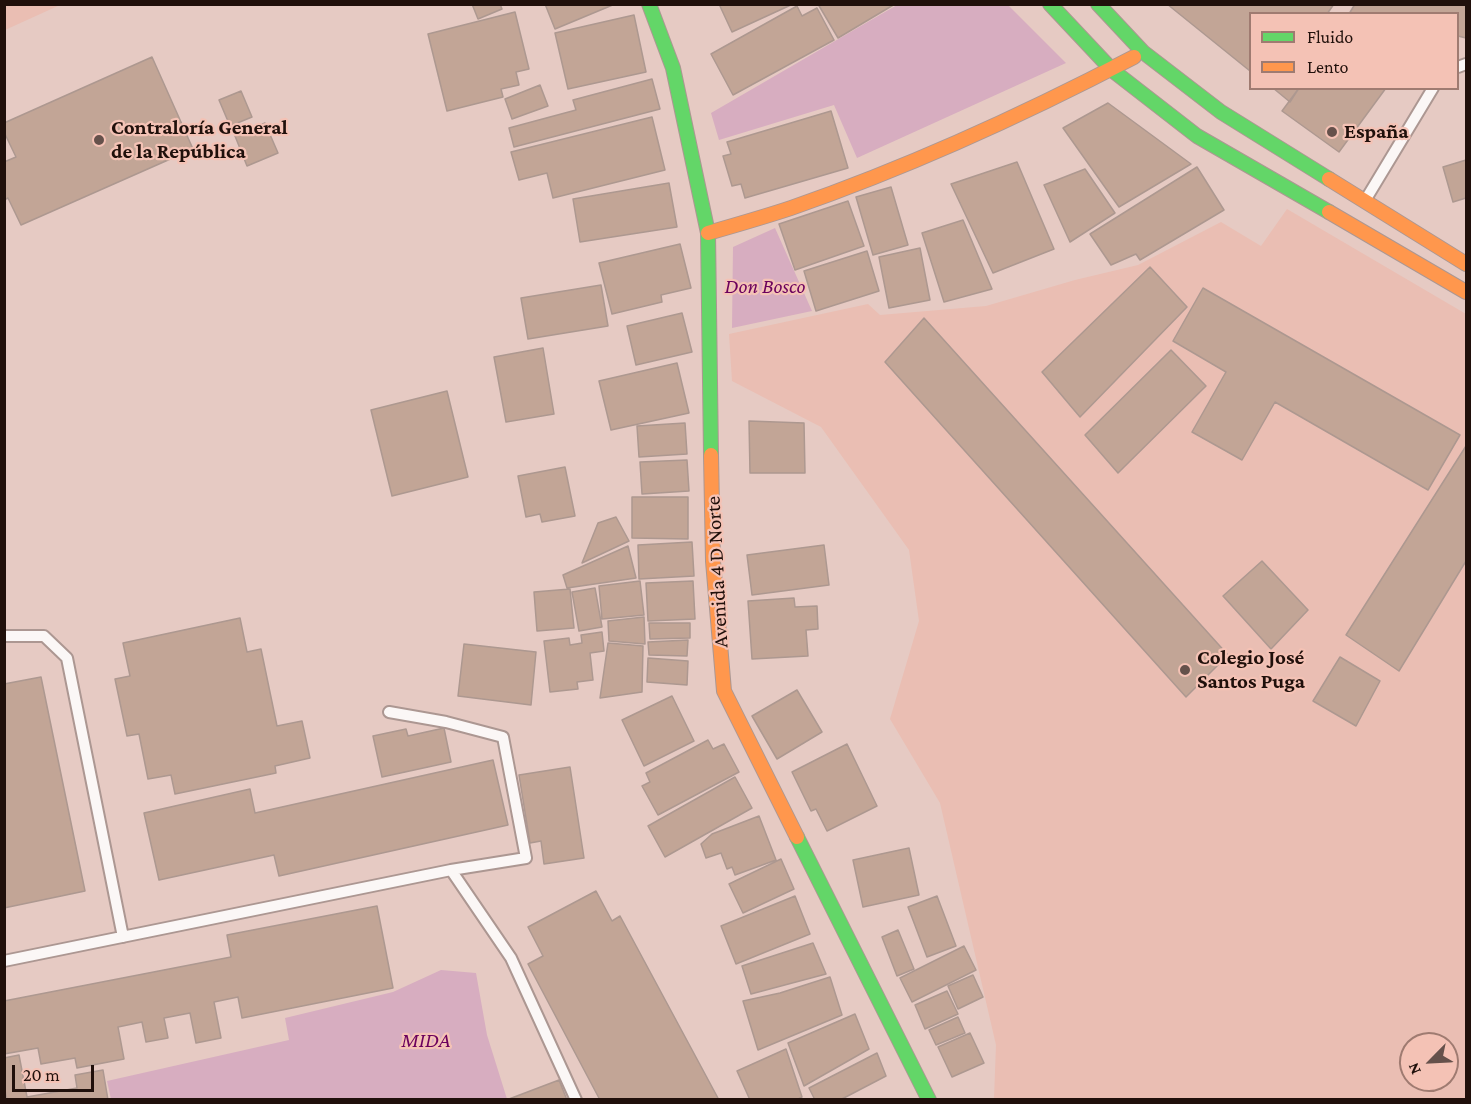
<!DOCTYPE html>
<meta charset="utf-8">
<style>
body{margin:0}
#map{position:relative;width:1471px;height:1104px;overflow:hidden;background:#e6cac3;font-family:"Crimson Pro",serif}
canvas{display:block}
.frame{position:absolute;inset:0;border:6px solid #20100b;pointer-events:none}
.legend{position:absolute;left:1249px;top:12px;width:210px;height:78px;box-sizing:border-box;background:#f4c2b5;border:2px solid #9f7b71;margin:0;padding:8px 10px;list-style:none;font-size:18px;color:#20100b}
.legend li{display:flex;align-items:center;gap:12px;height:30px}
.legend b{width:30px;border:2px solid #9f7b71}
.north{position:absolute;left:1399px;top:1032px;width:60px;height:60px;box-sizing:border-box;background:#f4c2b5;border:2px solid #9f7b71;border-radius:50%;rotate:246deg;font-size:16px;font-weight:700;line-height:24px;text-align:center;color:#20100b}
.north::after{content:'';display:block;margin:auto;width:21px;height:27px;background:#65514b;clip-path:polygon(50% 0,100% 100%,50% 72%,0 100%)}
.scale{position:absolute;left:12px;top:1065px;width:82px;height:27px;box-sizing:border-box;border:3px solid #20100b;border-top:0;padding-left:8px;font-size:18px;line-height:21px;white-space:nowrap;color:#20100b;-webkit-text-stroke:4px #f4c2b5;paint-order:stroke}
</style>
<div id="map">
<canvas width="1471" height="1104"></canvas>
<div class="frame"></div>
<ul class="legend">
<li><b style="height:8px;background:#63d668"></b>Fluido</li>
<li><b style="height:8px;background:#ff974d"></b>Lento</li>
</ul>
<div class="north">N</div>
<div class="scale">20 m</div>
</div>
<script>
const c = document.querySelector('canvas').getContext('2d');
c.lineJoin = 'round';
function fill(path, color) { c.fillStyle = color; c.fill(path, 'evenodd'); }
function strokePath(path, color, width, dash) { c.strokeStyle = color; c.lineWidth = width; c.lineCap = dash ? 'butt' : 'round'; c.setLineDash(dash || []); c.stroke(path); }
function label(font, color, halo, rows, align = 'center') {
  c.font = font + ' "Crimson Pro",serif'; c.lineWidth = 4.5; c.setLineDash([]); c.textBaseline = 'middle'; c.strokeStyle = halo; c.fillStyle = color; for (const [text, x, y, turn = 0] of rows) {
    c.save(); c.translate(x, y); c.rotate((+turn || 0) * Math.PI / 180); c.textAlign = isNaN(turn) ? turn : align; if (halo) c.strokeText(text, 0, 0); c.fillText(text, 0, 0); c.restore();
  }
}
fill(new Path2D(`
 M5,4H60V5L5,30Z
 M1287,209L1466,314V1099H994L996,1045L940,803L890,719L919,621L909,550L821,427L732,381L729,334L868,304L880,315L986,306L1075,280L1138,265L1221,222L1261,246ZM1411,1044H1447V1080H1411Z`), '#eabeb3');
fill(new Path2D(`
 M897,5H1008L1066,63L857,158L834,105L719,140L711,113Z
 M775,228L812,311L732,328L733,247Z
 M441,970L476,973L487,1035L507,1099H111L107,1081L289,1040L285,1018L393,992Z`), '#d7adc0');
const building = new Path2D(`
 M472,4H500L502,9L478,19Z
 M545,4H615L555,29Z
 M719,4H793L732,32Z
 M818,4H895L838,38Z
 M1167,4H1334L1327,14H1250V71Z
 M1355,4H1466V38L1458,36V14H1349Z
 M797,6L802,16L817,8L834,40L733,95L711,54Z
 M515,12L529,69L516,72L519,85L501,89L503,97L447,111L428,34Z
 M634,15L646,72L568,89L555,33Z
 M152,57L193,149L21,225L8,198L4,200V162L16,157L4,132V123Z
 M652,79L660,109L514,147L509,128L576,110L573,100Z
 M540,85L548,106L512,119L505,99Z
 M1273,88H1299L1290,102Z
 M1299,88H1386L1339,152L1282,111Z
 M241,91L252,117L230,126L219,100Z
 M1108,103L1191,164L1119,207L1063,128Z
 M831,111L848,168L745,198L741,184L732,186L723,156L731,154L727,142Z
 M652,117L665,170L553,198L547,173L519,180L511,152Z
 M265,123L278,153L247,166L235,136Z
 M1466,160V198L1453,202L1443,167Z
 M1017,162L1054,249L993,273L951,184Z
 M1197,167L1224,210L1140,260L1136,254L1111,265L1090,234Z
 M1085,169L1115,213L1070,242L1044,185Z
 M669,183L677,227L580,242L573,199Z
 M891,187L908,245L873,255L856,197Z
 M848,201L864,246L795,270L779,224Z
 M963,220L992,289L944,302L922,233Z
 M680,244L691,288L661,295L662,302L612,314L599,263Z
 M920,248L930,300L889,308L879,257Z
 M867,251L879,291L816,311L804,271Z
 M1150,267L1187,307L1080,417L1042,372Z
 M601,285L608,326L528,339L521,298Z
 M1203,288L1460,435L1428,490L1275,402L1242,460L1192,432L1226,372L1173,341Z
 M682,313L692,352L636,365L627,326Z
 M924,318L1228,655L1186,697L885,362Z
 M543,348L554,414L506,422L494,357Z
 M1171,350L1206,386L1118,473L1085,435Z
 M677,363L689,413L611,430L599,381Z
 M447,391L468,477L392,496L371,410Z
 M749,421L804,423L805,473H750Z
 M685,423L687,454L639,457L637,426Z
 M1466,446V561L1399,671L1346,635Z
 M687,460L689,491L642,494L640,462Z
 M565,467L575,516L542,522L540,514L526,517L518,476Z
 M632,497H688V539L632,538Z
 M616,517L629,541L582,563L598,523Z
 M692,542L694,576L639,579L638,545Z
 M824,545L829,585L752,595L747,555Z
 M628,546L636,578L567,588L563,575Z
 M1262,561L1308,610L1271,649L1223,596Z
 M640,581L644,615L602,619L599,586Z
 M693,581L695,619L648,621L646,583Z
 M595,588L602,627L579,631L572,592Z
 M570,589L574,628L537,631L534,592Z
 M794,598L795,607L817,606L818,629L806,630L808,656L752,659L748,601Z
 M644,617L645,644L609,641L608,621Z
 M240,618L247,652L261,649L277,726L302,721L310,758L275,766L276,773L175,794L171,775L148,779L139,734L127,736L115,679L130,676L123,643Z
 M649,623H690V638L650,639Z
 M602,632L604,651L590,653L593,680L577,682L578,689L550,692L544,641L569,638L570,645L582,643L581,635Z
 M688,640L687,656L649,655L648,642Z
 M608,643L643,646L642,692L600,698Z
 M464,644L536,652L531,705L458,696Z
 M1340,657L1380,681L1356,726L1313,701Z
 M648,658L688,661L687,685L647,682Z
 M41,677L85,891L4,908V684Z
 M797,690L822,732L777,759L752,716Z
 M672,696L694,741L644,766L622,720Z
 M444,728L451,762L382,777L373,736L406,729L408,736Z
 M708,740L713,749L724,744L739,772L658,815L642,786L650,782L646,773Z
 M847,744L877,806L827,831L816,809L811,811L792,772Z
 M493,760L508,825L279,876L274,855L159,880L144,813L250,789L255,813Z
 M570,767L584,858L544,864L541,841L530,843L519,775Z
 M735,777L752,808L665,857L648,826Z
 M759,816L776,860L735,875L732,867L727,869L721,853L706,858L701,844L712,834Z
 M909,848L919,895L863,907L853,860Z
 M781,859L794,889L743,913L729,884Z
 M596,891L612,921L620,916L719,1100H600L528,964L543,956L528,927Z
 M795,896L810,934L736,964L721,926Z
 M937,896L956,946L927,957L908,907Z
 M377,906L393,988L242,1018L238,997L214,1002L221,1038L196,1043L190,1013L164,1018L168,1038L146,1042L142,1022L118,1027L124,1059L77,1068L75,1058L41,1064L38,1048L4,1054V1001L231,957L227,935Z
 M898,930L914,969L897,976L882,937Z
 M813,943L826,974L751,994L742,966Z
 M964,946L976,970L912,1002L900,978Z
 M973,975L983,997L958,1009L948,986Z
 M830,977L842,1015L758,1050L743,1001L780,993Z
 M947,991L958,1014L925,1029L915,1005Z
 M855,1014L869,1049L804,1086L788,1043Z
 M958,1017L965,1033L936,1045L929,1030Z
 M970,1033L984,1063L952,1077L938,1047Z
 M786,1049L802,1097L796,1100H750L737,1071Z
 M877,1053L886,1076L840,1100H815L809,1088Z
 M19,1055L27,1097L77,1088L75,1075L103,1070L108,1100H7L4,1086V1058Z
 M559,1080L567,1100L509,1099Z`);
fill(building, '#c2a596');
strokePath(building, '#ad9890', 1.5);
const lane = new Path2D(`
 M1458,67L1466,64
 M1366,199L1433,88
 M4,636H44L67,658L123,937
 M389,712L446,722L503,737L526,858L451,870
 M4,961L451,870L511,958L576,1100`);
const fast = new Path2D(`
 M649,4L673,68L708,233L711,455
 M1050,4L1112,70L1197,136L1329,212
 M1098,4L1143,52L1221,112L1329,179
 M797,837L929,1100`);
const slow = new Path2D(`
 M1329,179L1466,264
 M1329,212L1466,292
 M708,233C736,225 764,217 791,208C909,167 1023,115 1134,57
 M711,455L713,561L724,691L797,837`);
strokePath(lane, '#ac9792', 14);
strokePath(fast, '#ac9792', 16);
strokePath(slow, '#ac9792', 16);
strokePath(lane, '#fbf7f6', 10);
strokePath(fast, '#63d668', 14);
strokePath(slow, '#ff974d', 14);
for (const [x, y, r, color] of [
 [1332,132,6,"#65514b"],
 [99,140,6,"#65514b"],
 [1185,670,6,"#65514b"]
]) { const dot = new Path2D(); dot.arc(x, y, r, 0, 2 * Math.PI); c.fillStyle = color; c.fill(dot); strokePath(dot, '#f4c2b5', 2); }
label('bold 21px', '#20100b', '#f4c2b5', [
 ["Contraloría General",111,128],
 ["de la República",111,152],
 ["España",1344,132],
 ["Colegio José",1197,658],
 ["Santos Puga",1197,682]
], 'left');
label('italic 21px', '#6b015d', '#f4c2b5', [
 ["Don Bosco",765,287],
 ["MIDA",426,1041]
]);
label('21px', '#20100b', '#f4c2b5', [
 ["Avenida 4 D Norte",717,572,-93]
]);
</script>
